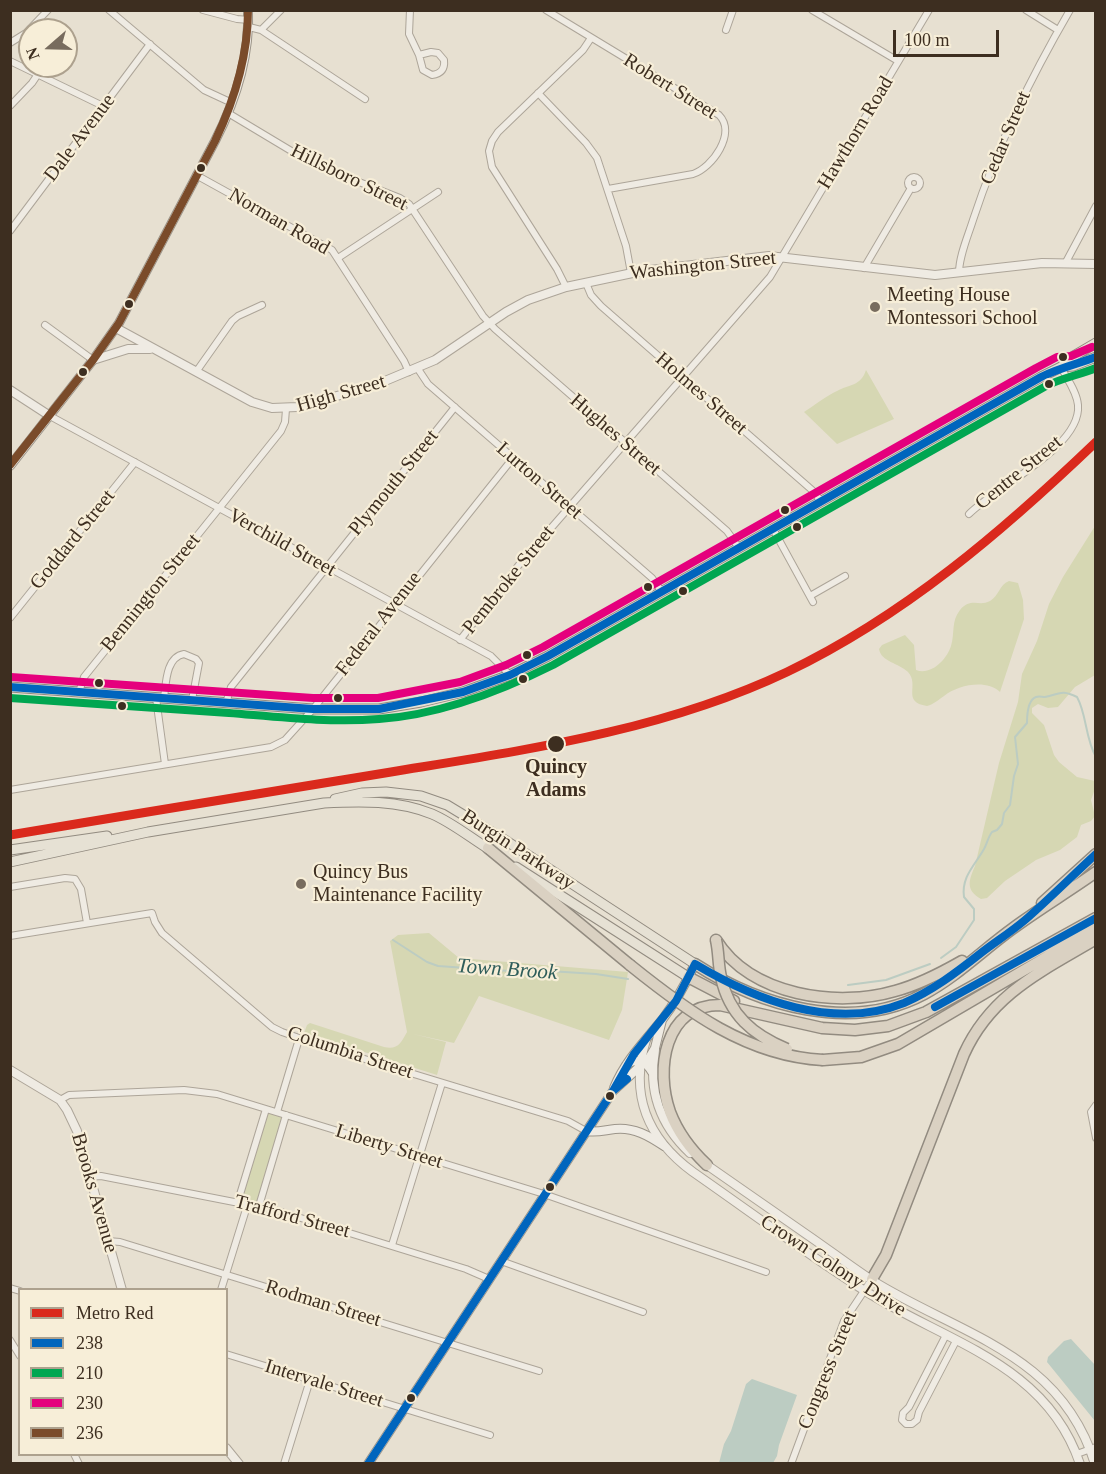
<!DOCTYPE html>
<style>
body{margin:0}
#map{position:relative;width:1106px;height:1474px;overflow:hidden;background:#e7e0d1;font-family:Georgia,serif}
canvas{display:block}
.frame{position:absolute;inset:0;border:12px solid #3d2e20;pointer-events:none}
.legend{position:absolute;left:18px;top:1288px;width:210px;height:168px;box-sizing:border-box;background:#f7eed8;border:2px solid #ada18e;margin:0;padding:8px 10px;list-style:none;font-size:18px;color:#3d2e20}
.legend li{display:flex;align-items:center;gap:12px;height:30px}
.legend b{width:30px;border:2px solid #ada18e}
.north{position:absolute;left:18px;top:18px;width:60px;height:60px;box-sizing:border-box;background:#f7eed8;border:2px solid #ada18e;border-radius:50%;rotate:250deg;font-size:16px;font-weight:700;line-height:24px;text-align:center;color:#3d2e20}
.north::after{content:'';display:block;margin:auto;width:21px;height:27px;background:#786c5e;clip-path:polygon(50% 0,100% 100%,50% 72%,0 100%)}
.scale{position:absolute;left:893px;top:30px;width:106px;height:27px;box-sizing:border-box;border:3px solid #3d2e20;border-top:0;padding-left:8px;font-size:18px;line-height:21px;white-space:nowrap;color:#3d2e20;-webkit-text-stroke:4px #f7eed8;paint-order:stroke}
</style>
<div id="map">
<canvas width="1106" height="1474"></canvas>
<div class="frame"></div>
<ul class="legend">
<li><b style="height:8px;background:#da291c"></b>Metro Red</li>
<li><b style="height:8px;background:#0065bd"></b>238</li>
<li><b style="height:8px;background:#00a651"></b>210</li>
<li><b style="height:8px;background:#e5007d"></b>230</li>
<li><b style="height:8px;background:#7a4b2a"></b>236</li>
</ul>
<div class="north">N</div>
<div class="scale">100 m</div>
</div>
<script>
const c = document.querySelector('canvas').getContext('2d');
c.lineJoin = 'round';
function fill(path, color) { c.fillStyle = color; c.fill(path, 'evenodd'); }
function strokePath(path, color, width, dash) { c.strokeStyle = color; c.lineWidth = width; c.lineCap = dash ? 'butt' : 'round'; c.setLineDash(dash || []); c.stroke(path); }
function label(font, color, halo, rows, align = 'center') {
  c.font = font + ' Georgia,serif'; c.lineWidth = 4.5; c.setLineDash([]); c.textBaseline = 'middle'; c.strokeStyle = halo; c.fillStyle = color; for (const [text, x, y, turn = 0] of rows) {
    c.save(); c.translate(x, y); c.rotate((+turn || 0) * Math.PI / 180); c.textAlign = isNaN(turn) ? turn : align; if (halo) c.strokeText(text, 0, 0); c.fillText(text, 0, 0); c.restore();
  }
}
fill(new Path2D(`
 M866,370L894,419L837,444L804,412C815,405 826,396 837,391C850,384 861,386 866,370Z
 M1095,526V675L1075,687L1058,707L1048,708L1038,704L1032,708V713L1044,725L1054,755L1059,762L1077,777L1095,781V789L1091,800L1095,816L1091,821L1081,825L1077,837L1060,850L1036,860L1005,881L987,898L981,899C965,890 969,880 975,866L999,763L1018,702L1022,674L1037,641L1049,604L1063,577Z
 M1009,581L1018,583L1023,600L1024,619L1000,692C986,679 958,685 944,696C938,700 934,704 927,706C901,702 920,685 908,672C899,663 881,662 879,649L882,645L905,635L914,645L916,670C931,676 947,659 951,646C955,633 951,621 960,610C971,597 979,607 990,601C999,596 999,585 1009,581Z
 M429,933L459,958L628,972L622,1010L609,1040L479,996L454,1043L413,1034L446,1042L437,1075L304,1033L307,1025L310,1023L384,1047C398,1050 401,1043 407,1032L390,941L398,935Z
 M266,1109L286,1115L259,1206L238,1201Z`), '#d6d7b3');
fill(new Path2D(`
 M1071,1339L1095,1365V1421L1047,1362L1048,1357L1064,1341Z
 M752,1379L797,1395L779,1445L777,1456L773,1463H719L724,1444L731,1431L746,1384Z`), '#bcccc2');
strokePath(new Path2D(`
 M393,940L427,962L438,966L524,972L549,971L596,974L628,979
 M941,958L956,947L974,920V909L964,897C961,877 975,865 984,849C987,844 988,837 992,832L997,830L1002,824L1004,813L1010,805L1014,776L1018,764L1015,737L1027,723C1027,716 1028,700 1036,697C1039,696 1042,697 1045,697C1060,694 1061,689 1077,697C1087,715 1085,738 1096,757
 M848,985L886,980L930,964`), '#bcccc2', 2);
const minor = new Path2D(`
 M109,10L204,90L232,103
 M203,10L237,19L249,20
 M410,10L409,34L419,55L423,70L432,75C441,74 445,69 444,60L438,53L431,52L419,55
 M546,10L719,115C737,133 712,168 693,174L608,189
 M812,10L898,61
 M1026,10L1058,30
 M249,27L261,30L365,99
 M261,30L281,10
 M726,30L733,10
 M10,43L26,33L48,10
 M10,61L103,106
 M538,93L586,143L597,158L626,246L631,273
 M10,106L32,83L38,74
 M228,113L313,164L400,198L409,204L483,316L495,329L727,531L739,548
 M196,175L332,250L404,361L409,372
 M908 183a6 6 0 1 1 12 0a6 6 0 1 1-12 0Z
 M10,231L150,44
 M338,258L438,192
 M1066,262L1096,206
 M864,268L911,188
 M959,273C959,256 968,236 973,220C998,144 1030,79 1070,10
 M586,283L591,295L601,306L812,490L821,501
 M566,287L557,269L492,167L489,151L492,141L498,132L583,50L591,38
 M45,325L93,360
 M418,369L428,384L652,578L662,592
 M196,372L232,321L238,316L262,305
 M50,416L491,656L510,675
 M969,514C995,487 1082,447 1078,405C1077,392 1067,379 1061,367
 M773,529L813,602
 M810,596L845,576
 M10,618L135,462
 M460,640L518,566L770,277L929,10
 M79,692L84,677L281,431L285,422L286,409
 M156,698L165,764
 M164,698C166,683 166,657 184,654L196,659L199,663L192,700
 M226,703L231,687L455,407
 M10,790L271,747L285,740L313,709L513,458
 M10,887L65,878L75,879L81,889L87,923
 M10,936L152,913L155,922L162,933L272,1027L282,1032L322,1046L568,1121L586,1131
 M60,1100L69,1095L184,1090L217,1094L544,1194L766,1272
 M1096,1105L1091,1112L1096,1138
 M277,1112L299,1039
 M89,1177L101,1176L275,1210L466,1269L489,1279
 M238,1201L266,1109
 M259,1206L286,1115
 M108,1241L120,1242L539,1371
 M392,1245L442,1083
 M501,1261L643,1312
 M10,1288L20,1291
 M221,1290L248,1203
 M946,1335L909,1407L903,1413L902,1420L906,1424H912L917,1420L919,1412L956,1341
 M10,1340L20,1356
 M226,1354L490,1435
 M74,1454L79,1464
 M1077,1454L1096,1447
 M284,1464L310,1380
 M791,1464L844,1321L872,1279`);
const tertiary = new Path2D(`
 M116,328L252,402L272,408L297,407L373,386L435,360L506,312L528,300L566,287L642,271L769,256L935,275L1042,263L1096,264
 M93,360L128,349H150
 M10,390L50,416
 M646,1040C629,1095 648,1139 693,1172C749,1211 804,1252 862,1289C942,1341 1046,1362 1080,1464
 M655,1050C648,1090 660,1125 690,1153
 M10,1070L60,1100L67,1110L77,1131L122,1290
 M704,1163C738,1187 772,1210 806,1234C828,1249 850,1266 873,1281C960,1335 1061,1353 1095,1464
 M226,1448L239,1464`);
const secondary = new Path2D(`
 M10,466L93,360L119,323L215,141C236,100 250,57 248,10
 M627,1064C639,1057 646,1062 652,1072
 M614,1088C625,1061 644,1042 662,1020C675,1003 686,983 695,964
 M586,1131C597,1133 605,1130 615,1129C634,1127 649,1136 664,1146
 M368,1464L613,1091L649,1058L655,1048L662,1020`);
const primary = new Path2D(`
 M1061,367L1072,357L1096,343
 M10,687L313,709H379L421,702L463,692L510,675L548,656L1041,377L1061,367L1073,366L1096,357
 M335,799L362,793L386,792L421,796L447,805L508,842L695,964
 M10,850L107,836
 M10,862L148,832L324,803C360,801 398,800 432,814C453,823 472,839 492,851
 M516,867L688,977`);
const motorway = new Path2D(`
 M488,848L630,965
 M1042,903L1096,854
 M716,940C751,996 837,1008 895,991C918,985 941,973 962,961
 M695,964C760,1006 851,1033 924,994C956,977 983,950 1012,929C1039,909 1068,892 1096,872
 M688,977L734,1001
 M823,1060L861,1057L898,1044L1096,928
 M707,1165C691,1150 678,1133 670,1112C655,1070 664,1005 720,1005L822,1028L855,1030L888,1026L926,1012L1096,918
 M872,1279L886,1255L964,1054C991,994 1042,971 1096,939`);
strokePath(minor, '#ada599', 8);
strokePath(tertiary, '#ada599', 10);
strokePath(secondary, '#9c958a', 10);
strokePath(primary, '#928b80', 11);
strokePath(motorway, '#928b80', 13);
strokePath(minor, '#efebe3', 6);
strokePath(tertiary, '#efebe3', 8);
strokePath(secondary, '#efebe3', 8);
strokePath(primary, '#e6e1d4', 9);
strokePath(motorway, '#dad1c2', 10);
const motorwayBridge = new Path2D(`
 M716,940C719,953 718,965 721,977C729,1015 753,1035 787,1049
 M630,965C687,1011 747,1056 823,1060`);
strokePath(motorwayBridge, '#928b80', 13, []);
strokePath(motorwayBridge, '#dad1c2', 10);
strokePath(new Path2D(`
 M10,687L313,709H379L463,692L510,675L548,656L1041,377C1059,368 1077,364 1096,357
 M935,1007L1096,918
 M613,1091L634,1054L676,1001L695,964C755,1000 834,1031 904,1003C932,991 957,972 981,953C995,942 1011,932 1025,920C1049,899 1072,876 1096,854
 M368,1464L613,1091L627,1079`), '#0065bd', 8);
strokePath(new Path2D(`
 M10,698C83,703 156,708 229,713C279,717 330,723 379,719C440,715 499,692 553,665L1046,386C1062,378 1079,375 1096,368`), '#00a651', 8);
strokePath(new Path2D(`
 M11,677L313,698H378L460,682L506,665L543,647L1036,368L1057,357L1071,356L1092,347`), '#e5007d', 8);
strokePath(new Path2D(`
 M10,465L93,360L119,323L215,141C235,99 248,57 248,10`), '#7a4b2a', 8);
strokePath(new Path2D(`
 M10,835C137,814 264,792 391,772C525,750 663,731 787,672C904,616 1003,531 1096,442`), '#da291c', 9);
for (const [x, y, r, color] of [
 [201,168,5,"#3d2e20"],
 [129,304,5,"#3d2e20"],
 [875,307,6,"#786c5e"],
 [1063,357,5,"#3d2e20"],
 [83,372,5,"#3d2e20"],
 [1049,384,5,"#3d2e20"],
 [785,510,5,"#3d2e20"],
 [797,527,5,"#3d2e20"],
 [648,587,5,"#3d2e20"],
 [683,591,5,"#3d2e20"],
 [527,655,5,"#3d2e20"],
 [523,679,5,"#3d2e20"],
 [99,683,5,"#3d2e20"],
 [338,698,5,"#3d2e20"],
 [122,706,5,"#3d2e20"],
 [556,744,9,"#3d2e20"],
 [301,884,6,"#786c5e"],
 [610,1096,5,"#3d2e20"],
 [550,1187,5,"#3d2e20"],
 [411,1398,5,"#3d2e20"]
]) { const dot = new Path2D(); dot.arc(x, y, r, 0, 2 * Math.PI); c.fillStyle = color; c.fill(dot); strokePath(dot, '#f7eed8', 2); }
label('20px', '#3d2e20', '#f7eed8', [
 ["Robert Street",670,87,32],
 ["Hawthorn Road",856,133,-59],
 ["Dale Avenue",80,138,-53],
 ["Cedar Street",1006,138,-67],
 ["Hillsboro Street",349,178,26],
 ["Norman Road",279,222,30],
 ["Washington Street",703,266,-6],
 ["High Street",341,394,-16],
 ["Holmes Street",701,394,41],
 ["Hughes Street",615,435,41],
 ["Centre Street",1019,473,-39],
 ["Lurton Street",539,481,41],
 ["Plymouth Street",394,483,-51],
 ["Goddard Street",73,540,-51],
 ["Verchild Street",282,543,29],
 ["Pembroke Street",509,580,-51],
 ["Bennington Street",151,593,-51],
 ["Federal Avenue",379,624,-52],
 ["Burgin Parkway",518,850,33],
 ["Columbia Street",350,1053,18],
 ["Liberty Street",389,1147,17],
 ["Brooks Avenue",94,1193,74],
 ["Trafford Street",292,1217,15],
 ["Crown Colony Drive",833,1266,33],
 ["Rodman Street",323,1304,17],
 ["Congress Street",828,1370,-68],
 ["Intervale Street",324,1384,17]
]);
label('20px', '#3d2e20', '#f7eed8', [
 ["Meeting House",887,296],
 ["Montessori School",887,319],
 ["Quincy Bus",313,873],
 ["Maintenance Facility",313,896]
], 'left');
label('bold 20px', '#3d2e20', '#f7eed8', [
 ["Quincy",556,768],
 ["Adams",556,791]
]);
label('italic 21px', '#2f5d5a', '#f7eed8', [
 ["Town Brook",507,970,4]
]);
</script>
